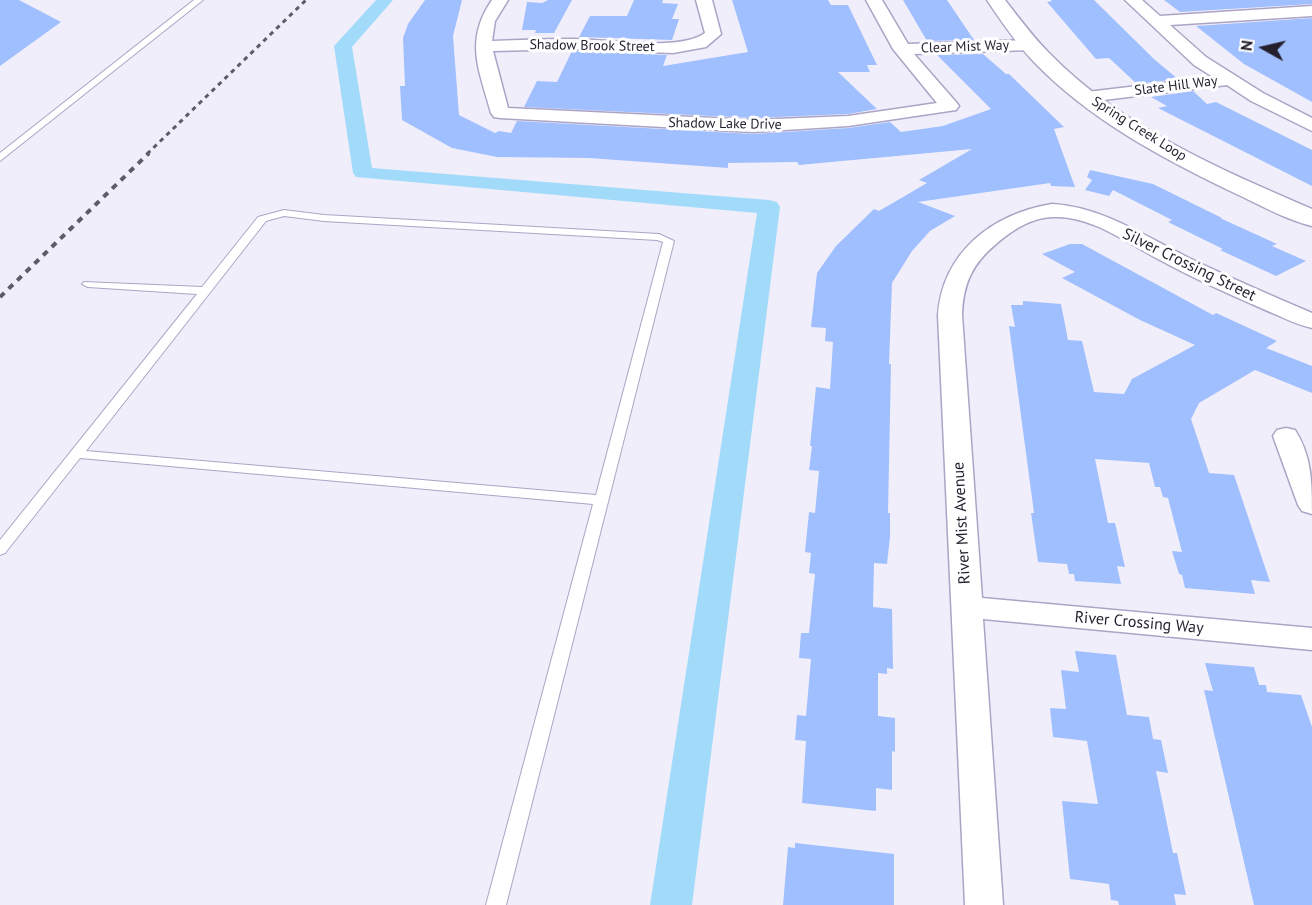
<!DOCTYPE html>
<style>
body{margin:0}
#map{position:relative;width:1312px;height:905px;overflow:hidden;background:#f1eefb;font-family:"PT Sans",sans-serif}
canvas{display:block}
.north{position:absolute;left:1234px;top:18px;width:60px;height:60px;-webkit-text-stroke:4px #fff;paint-order:stroke;rotate:278deg;font-size:16px;font-weight:700;line-height:24px;text-align:center;color:#231f2c}
.north::after{content:'';display:block;margin:auto;width:21px;height:27px;background:#231f2c;clip-path:polygon(50% 0,100% 100%,50% 72%,0 100%)}
</style>
<div id="map">
<canvas width="1312" height="905"></canvas>
<div class="north">N</div>
</div>
<script>
const c = document.querySelector('canvas').getContext('2d');
c.lineJoin = 'round';
function fill(path, color) { c.fillStyle = color; c.fill(path, 'evenodd'); }
function strokePath(path, color, width, dash) { c.strokeStyle = color; c.lineWidth = width; c.lineCap = dash ? 'butt' : 'round'; c.setLineDash(dash || []); c.stroke(path); }
function label(font, color, halo, rows, align = 'center') {
  c.font = font + ' "PT Sans",sans-serif'; c.lineWidth = 6; c.setLineDash([]); c.textBaseline = 'middle'; c.strokeStyle = halo; c.fillStyle = color; for (const [text, x, y, turn = 0] of rows) {
    c.save(); c.translate(x, y); c.rotate((+turn || 0) * Math.PI / 180); c.textAlign = isNaN(turn) ? turn : align; if (halo) c.strokeText(text, 0, 0); c.fillText(text, 0, 0); c.restore();
  }
}
fill(new Path2D(`
 M376,0H393L352,47L372,168L769,200L777,202L780,207L692,905H650L757,213L356,177L353,173L334,46Z`), '#a2dbf9');
fill(new Path2D(`
 M0,0H19L61,22L0,66Z
 M425,0H462L453,36L459,115L495,133L499,131L511,133L517,121L753,134L848,128L890,122L901,132L943,126L991,109L937,55L983,54L1006,74H1009L1064,127L1054,129L1075,187L1051,186L1050,183L918,202L955,216L930,231L912,251L892,283L889,364H891L888,513H890V537L887,564L874,563L873,607L892,609L893,669L887,668V674L878,673V716L895,718V752L892,751V790L876,788V811L802,803L806,741L795,740L797,715L806,716L811,659L799,658L801,633H809L815,574L809,573L811,553L805,552L809,512L815,513L819,471L809,470L812,446H810L816,387L830,389L833,342L825,341L826,328L811,327L817,273L836,246L874,209L879,211L927,183L919,180L972,149L799,165L797,162L728,163V168L589,158L497,157L452,148L402,120L400,86H405L403,38L408,24Z
 M548,0H572L554,33H535L536,30H522L527,2L542,3Z
 M634,0H663L662,3L678,4L672,19H679L672,40L579,37L590,16H627Z
 M732,0H828L831,5H848L877,65H867L870,72H838L877,109L848,114L753,118L524,107L537,81L557,82L572,51L667,55L663,66L748,52Z
 M903,0H947L974,40L927,41Z
 M1051,0H1094L1155,60L1178,79L1137,84L1109,58L1096,59L1047,2L1052,1Z
 M1164,0H1312V4L1180,12Z
 M1312,18V102L1244,64L1196,26Z
 M1193,91L1207,104L1216,102L1312,150V186L1158,108L1167,106L1151,97Z
 M1090,170L1153,184L1222,218H1220L1277,244L1272,246L1306,261L1276,276L1220,250L1223,249L1168,222L1172,220L1113,190L1109,196L1085,190L1092,180L1087,177Z
 M1070,244H1082L1213,315L1216,313L1277,341L1266,348L1312,366V393L1255,370L1199,403L1191,419L1209,473L1234,475L1270,582L1251,580L1255,594L1185,588L1182,575L1179,574L1172,551L1182,552L1168,498L1163,497L1160,487H1155L1149,463L1095,459L1108,523H1115L1125,567L1117,566L1121,584L1075,581L1074,574H1069L1067,564L1038,562L1031,513H1034L1009,326L1015,327L1011,305H1023V301L1061,304L1068,340L1082,341L1094,392L1124,394L1132,379L1195,345L1140,320L1062,278L1075,272L1042,254Z
 M1075,651L1116,655L1127,715L1149,717L1153,739L1161,740L1168,773L1156,771L1173,853H1177L1186,895L1174,894L1176,905H1119L1118,901L1111,900L1109,884L1070,879L1062,801L1098,804L1087,741L1053,737L1050,708L1066,709L1061,670L1079,672Z
 M1205,663L1254,667L1259,685H1266L1267,692L1301,695L1312,727V905H1254L1204,690L1213,691Z
 M795,843L894,854V905H783L788,847L795,848Z`), '#a0bffe');
const service = new Path2D(`
 M194,0H203L0,161V153Z
 M284,210L324,215L659,234L674,241L506,905H486L593,504L80,458L5,553L0,555V540L197,294L88,287L82,284L84,282L202,287L258,217ZM284,216L324,221L657,240L663,242L596,495L86,451L266,221Z`);
const minor = new Path2D(`
 M492,0H508L495,21L492,41C519,40 545,39 572,39C605,39 679,52 705,33L696,0H712L721,34L706,47L673,53L573,49L493,51L508,108L753,120L848,116L937,103L893,49L866,0H882L908,44L1030,40L1038,45L1030,50L914,54L956,102L959,106L956,110L848,126L753,132L500,118L494,117L491,113C479,69 464,41 492,0Z
 M1125,0H1142L1160,16L1312,6V16L1170,25L1206,57L1263,93L1312,118V131L1251,101L1227,85L1087,102L1081,101L1078,97L1081,93L1087,92L1213,77L1194,65Z
 M1052,204C1102,207 1143,235 1187,257C1228,277 1270,295 1312,313V328C1294,324 1278,315 1261,308C1226,293 1191,277 1158,259C1126,242 1090,215 1053,217C1032,217 1011,231 996,244C972,264 963,284 962,315L982,598L1312,628V650L983,619L1003,905H965L938,315C943,252 992,214 1052,204Z
 M1286,428L1295,430C1312,456 1312,484 1312,514L1302,511L1298,505L1273,436L1277,430Z`);
const tertiary = new Path2D(`
 M987,0H1005C1019,18 1033,37 1049,53C1121,127 1219,169 1312,209V226C1283,219 1255,202 1228,190C1158,156 1088,118 1034,62C1016,43 1001,21 987,0Z`);
strokePath(service, '#aca4c5', 2);
strokePath(minor, '#aca4c5', 3);
strokePath(tertiary, '#aca4c5', 3);
fill(service, '#fff');
fill(minor, '#fff');
fill(tertiary, '#fff');
strokePath(new Path2D(`
 M147,154L306,0`), '#5e5a67', 3, [4.5, 4.5]);
strokePath(new Path2D(`
 M0,297L149,153`), '#5e5a67', 4, [6, 6]);
label('14px', '#231f2c', '#fff', [
 ["Shadow Brook Street",592,46,1],
 ["Clear Mist Way",965,47,-2],
 ["Slate Hill Way",1176,86,-7],
 ["Shadow Lake Drive",725,124,1],
 ["Spring Creek Loop",1139,129,32]
]);
label('16px', '#231f2c', '#fff', [
 ["Silver Crossing Street",1189,265,26],
 ["River Mist Avenue",962,523,-93],
 ["River Crossing Way",1139,623,5]
]);
</script>
